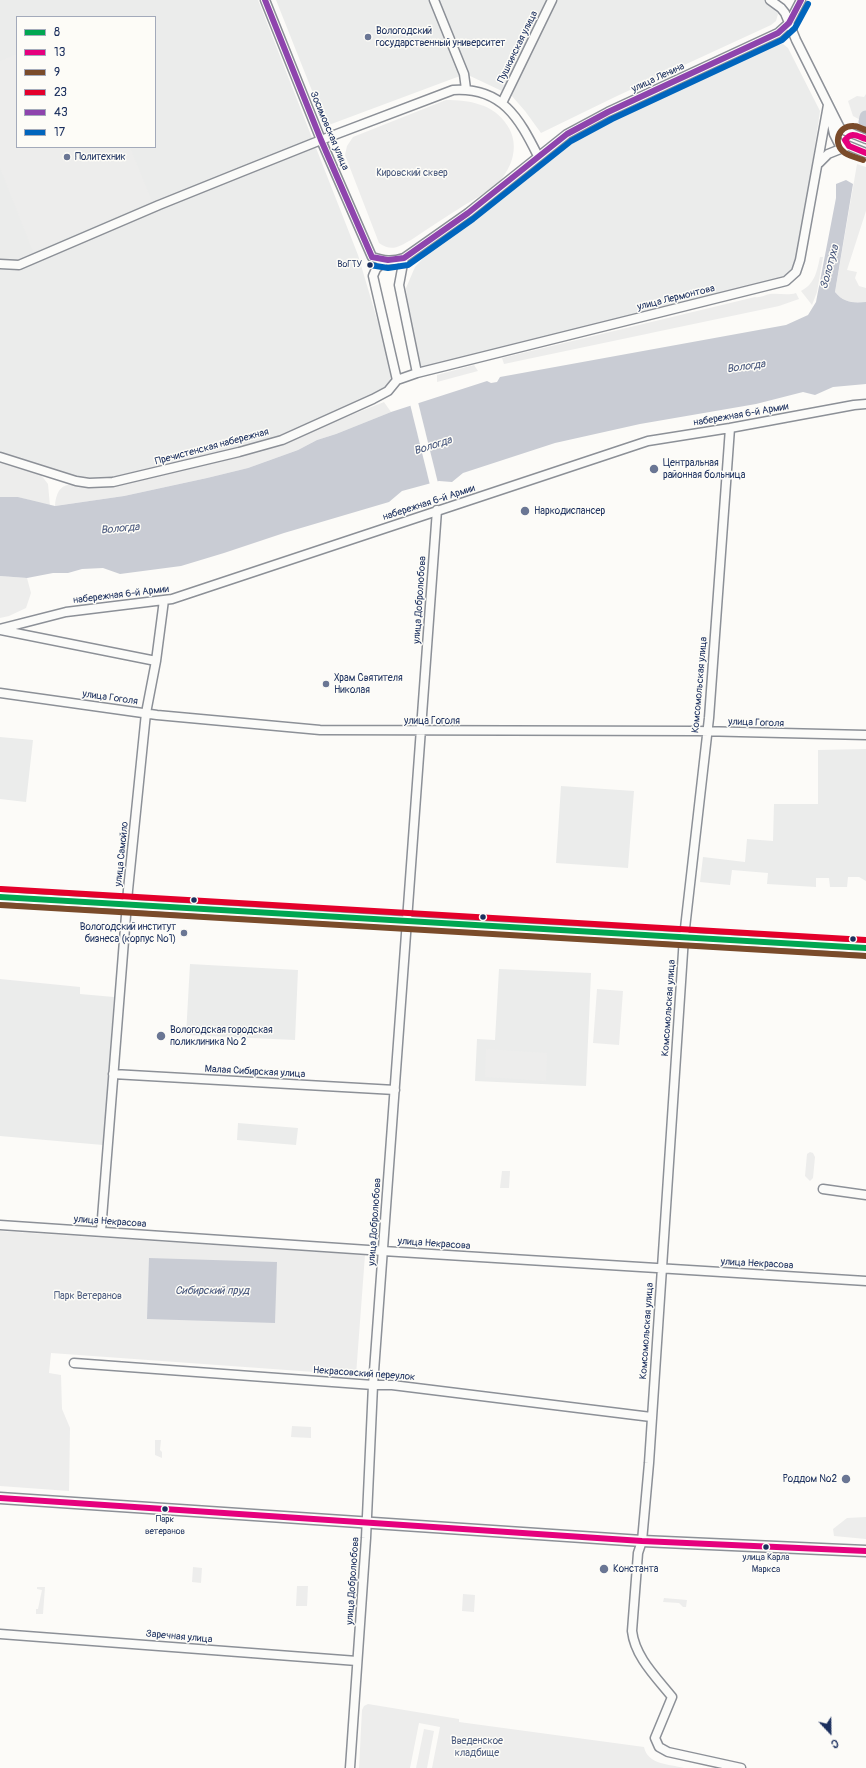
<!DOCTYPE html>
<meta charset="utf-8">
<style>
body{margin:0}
#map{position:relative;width:866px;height:1768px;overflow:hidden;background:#fcfbf8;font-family:Pangolin,sans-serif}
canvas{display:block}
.legend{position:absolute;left:16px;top:16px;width:140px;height:132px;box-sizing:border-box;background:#fdfcf7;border:1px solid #a3aaba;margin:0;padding:5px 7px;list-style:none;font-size:12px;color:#1b2f5e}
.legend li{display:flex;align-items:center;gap:8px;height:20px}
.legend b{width:20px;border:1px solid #a3aaba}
.north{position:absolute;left:810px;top:1712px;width:40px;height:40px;-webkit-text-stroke:3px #fdfcf7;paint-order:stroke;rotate:158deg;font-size:11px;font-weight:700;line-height:16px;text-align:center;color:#1b2f5e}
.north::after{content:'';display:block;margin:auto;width:14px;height:18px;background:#1b2f5e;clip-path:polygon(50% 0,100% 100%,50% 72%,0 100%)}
</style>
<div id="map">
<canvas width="866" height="1768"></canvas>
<ul class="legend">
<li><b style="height:5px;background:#00a651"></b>8</li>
<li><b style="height:5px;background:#e5007d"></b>13</li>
<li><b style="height:5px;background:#7a4b2a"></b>9</li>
<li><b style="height:5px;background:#e4002b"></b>23</li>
<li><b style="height:5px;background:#8e44ad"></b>43</li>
<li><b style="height:5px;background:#0065bd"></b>17</li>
</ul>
<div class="north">С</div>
</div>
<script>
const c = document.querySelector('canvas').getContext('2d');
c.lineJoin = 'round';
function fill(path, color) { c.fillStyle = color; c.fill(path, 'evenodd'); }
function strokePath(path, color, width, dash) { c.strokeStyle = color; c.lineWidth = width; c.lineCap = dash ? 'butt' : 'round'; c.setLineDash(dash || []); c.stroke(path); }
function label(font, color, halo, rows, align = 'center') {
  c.font = font + ' Pangolin,sans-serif'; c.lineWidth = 3; c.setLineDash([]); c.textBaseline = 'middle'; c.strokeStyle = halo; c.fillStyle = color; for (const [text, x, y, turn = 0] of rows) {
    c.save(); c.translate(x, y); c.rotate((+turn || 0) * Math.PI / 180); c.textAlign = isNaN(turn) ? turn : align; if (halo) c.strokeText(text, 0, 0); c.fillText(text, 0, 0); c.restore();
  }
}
fill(new Path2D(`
 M0,0H258L358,255L394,377L387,390L281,437L237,450L113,480L88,481L0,455ZM17,17H155V147H17Z
 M276,0H430L460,76L326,126Z
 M438,0H547L504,92L468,75Z
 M557,0H764L775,8L778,14L776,21L771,25L617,96L541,133L525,111L511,95Z
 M783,44L788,48L820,111L798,260L790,277L422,369L418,366L411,345L406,288L415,267L432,249L571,142L585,134L775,45Z
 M0,737L33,740L26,802L0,799Z
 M866,749V881L859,877H848L847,887H830L829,878H816V887L767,884L768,873L732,870L730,885L700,882L703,857L745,862L747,839L773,841L774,804H818V750Z
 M561,786L634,791L628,868L556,863Z
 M190,964L298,970L295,1040L186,1035Z
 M499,969L591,973L586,1086L475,1081L477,1039L495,1040Z
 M0,979L80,987V994L114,997L103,1145L0,1136Z
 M238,1123L298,1128L296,1145L237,1140Z`), '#ebeceb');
fill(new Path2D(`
 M17,54V147H130L152,201L33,252L0,168V61Z
 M866,94V123L853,116L848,101L857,96L864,97Z
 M446,100C469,100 494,104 507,125C520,144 513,167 498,183C487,193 472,200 460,208C443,219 427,229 411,240C398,247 392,252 379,243L345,155L347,146L353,137Z
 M857,164L866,167V211L847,270L857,272L855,278L859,286L866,288V302C853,303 844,303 835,292Z
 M820,257H823L817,292L812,305L801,291C815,284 817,271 820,257Z
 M796,293L799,299L779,306L504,364L502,358L755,297C760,298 765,295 770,294C779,293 787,296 796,293Z
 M474,365L478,371L437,382V375Z
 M384,402L391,412L336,434L317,440L298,450L248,468L207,478L124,496L55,506C57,482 69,483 89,485L283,442Z
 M0,461L41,475L48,484L50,506L18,497H0Z
 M0,576L27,578L31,593L26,608L9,616L0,618Z
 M597,989L623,991L619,1045L593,1043Z
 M486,1049L547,1053L546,1081L485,1077Z
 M810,1152L813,1153L815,1157L813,1178L810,1181L805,1176L807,1154Z
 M502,1171H510L509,1188H500Z
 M0,1231L365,1255L356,1375L51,1353L49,1373L61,1375L62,1409L70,1428L69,1491L0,1486Z
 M292,1426L311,1427V1438L291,1437Z
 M155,1440H161L160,1450L162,1452V1458L155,1455Z
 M866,1517V1539L834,1536L833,1529L847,1518Z
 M193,1567L202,1568L201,1583L192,1582Z
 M297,1586H308L307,1606H296Z
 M37,1587H45L43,1614H36V1609H38L42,1590L37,1589Z
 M463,1594L475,1595L474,1612L462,1611Z
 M664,1598L687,1600L686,1607H683L679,1603L663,1602Z
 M368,1704L459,1719V1722L644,1747C648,1765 669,1764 684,1768H432L440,1727L419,1723L410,1768H359L362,1710L364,1706Z
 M424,1729L434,1731L427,1768H416Z`), '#ededec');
fill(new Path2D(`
 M846,180L853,184L835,292C844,303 853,303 866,302V384L833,387L815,395L803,392L756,404L640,424L555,443L463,473L452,482L439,481L402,491L389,502L284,533L224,553L181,566L120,574L103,568L82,569L68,573H53L27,578L0,576V497H18L55,506L124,496L207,478L248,468L298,450L317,440L336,434L391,412L487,381L491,383L497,382L500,377L786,325L808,315L816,302L836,198V184Z
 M149,1258L277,1262L275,1323L147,1319Z`), '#c9ccd4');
fill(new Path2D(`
 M418,402L438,483L430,485L410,404Z`), '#fcfbf8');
strokePath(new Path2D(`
 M865,122L866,117`), '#c9ccd4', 13);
const minor = new Path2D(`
 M265,0L321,140L372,257C384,261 392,262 404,258L468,213L567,134L608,112L778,33L789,23L801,0
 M434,0L464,74L466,89
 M770,0L781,8L785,13L796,40L839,126L841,129L866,139
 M502,103L552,0
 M830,115L834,134L839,144L849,146L866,153
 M819,163L828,154L848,146
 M404,258L399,285L417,373
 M384,261L376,269L373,276L397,380
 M0,264L19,265L159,205L241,172L321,140L453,90C502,87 519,118 538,156
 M730,428L709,718L684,937L649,1463L642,1541L638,1553L632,1631C635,1657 656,1677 672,1697L655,1738L659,1747L668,1752L741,1768
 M0,457L76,481L89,483L113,482L239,452L282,440L373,399L388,391L397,380L417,373L786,281L796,272L800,260L828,105
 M0,629L66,612L172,599L648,441L730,428L854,405L866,404
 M0,630L156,661
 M0,693L157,715L320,730L698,731L866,735
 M113,1074L395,1090
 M823,1189L866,1195
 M0,1225L383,1251L866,1281
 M101,1231L128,890L146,713L156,661L164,600
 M74,1363L373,1385H392L651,1417
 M0,1634L357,1661
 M350,1768L366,1538L373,1385L437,510`);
const tertiary = new Path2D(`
 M0,897C289,916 577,931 866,948
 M0,1498L642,1541L866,1551`);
strokePath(minor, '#8c9097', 11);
strokePath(tertiary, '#8c9097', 13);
strokePath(minor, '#fbfbf9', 8);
strokePath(tertiary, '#fbfbf9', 10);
strokePath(new Path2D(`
 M0,897L866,948`), '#00a651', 6);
strokePath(new Path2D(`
 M866,139C857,136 852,131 845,140L849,146L866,153
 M0,1498L642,1541L866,1551`), '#e5007d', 6);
strokePath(new Path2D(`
 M863,160C857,158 850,156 845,153C832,144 838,125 854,126C858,126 862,129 866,130
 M0,905L866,956`), '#7a4b2a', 6);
strokePath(new Path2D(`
 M1,889L866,940`), '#e4002b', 6);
strokePath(new Path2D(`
 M265,0L321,140L372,257
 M372,257L388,260L404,258L468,213L567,134L608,112L778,33L789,23L801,0`), '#8e44ad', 6);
strokePath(new Path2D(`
 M370,265L388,268L408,265L473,219L571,141L612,119L782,40L795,28L808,4`), '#0065bd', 6);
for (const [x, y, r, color] of [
 [368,37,4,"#6a7694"],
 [67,157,4,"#6a7694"],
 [370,265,3.5,"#1b2f5e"],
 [654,469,5,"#6a7694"],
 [525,511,5,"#6a7694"],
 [326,684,4,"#6a7694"],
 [194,900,3.5,"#1b2f5e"],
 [483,917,3.5,"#1b2f5e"],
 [184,933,4,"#6a7694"],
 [853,939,3.5,"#1b2f5e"],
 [161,1036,5,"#6a7694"],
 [846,1479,5,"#6a7694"],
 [165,1509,3.5,"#1b2f5e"],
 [766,1547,3.5,"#1b2f5e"],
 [604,1569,5,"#6a7694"]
]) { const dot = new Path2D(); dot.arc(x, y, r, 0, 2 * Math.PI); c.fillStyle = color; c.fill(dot); strokePath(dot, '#fdfcf7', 1.5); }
label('9px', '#1b2f5e', '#fdfcf7', [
 ["ВоГТУ",362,265,"right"],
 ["Парк",165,1520],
 ["ветеранов",165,1532],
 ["улица Карла",766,1558],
 ["Маркса",766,1570]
]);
label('10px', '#1b2f5e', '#fdfcf7', [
 ["Вологодский",376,31],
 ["государственный университет",376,43],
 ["Политехник",75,157],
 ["Центральная",663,463],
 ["районная больница",663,475],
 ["Наркодиспансер",534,511],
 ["Храм Святителя",334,678],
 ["Николая",334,690],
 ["Вологодский институт",176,927,"right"],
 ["бизнеса (корпус №1)",176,939,"right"],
 ["Вологодская городская",170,1030],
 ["поликлиника № 2",170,1042],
 ["Роддом №2",837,1479,"right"],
 ["Константа",613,1569]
], 'left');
label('10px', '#1b2f5e', '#fdfcf7', [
 ["Пушкинская улица",518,47,-64],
 ["улица Ленина",658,78,-25],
 ["Зосимовская улица",329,131,67],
 ["улица Лермонтова",676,298,-14],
 ["набережная 6-й Армии",741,415,-10],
 ["Пречистенская набережная",212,447,-15],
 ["набережная 6-й Армии",429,503,-18],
 ["набережная 6-й Армии",121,595,-7],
 ["улица Добролюбова",420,600,-86],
 ["Комсомольская улица",700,685,-85],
 ["улица Гоголя",110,698,8],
 ["улица Гоголя",432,721],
 ["улица Гоголя",756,723,2],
 ["улица Самойло",122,854,-84],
 ["Комсомольская улица",669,1008,-86],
 ["Малая Сибирская улица",255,1072,3],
 ["улица Некрасова",110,1222,4],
 ["улица Добролюбова",375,1222,-86],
 ["улица Некрасова",434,1244,4],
 ["улица Некрасова",757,1264,3],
 ["Комсомольская улица",647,1331,-86],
 ["Некрасовский переулок",364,1374,4],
 ["улица Добролюбова",353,1581,-86],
 ["Заречная улица",179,1637,5]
]);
label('10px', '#4c5c7f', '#fdfcf7', [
 ["Кировский сквер",412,173],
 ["Парк Ветеранов",88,1296],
 ["Введенское",477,1741],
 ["кладбище",477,1753]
]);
label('italic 11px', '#49587d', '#fdfcf7', [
 ["Золотуха",830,267,-75],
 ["Вологда",746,367,-8],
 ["Вологда",433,446,-18],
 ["Вологда",120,529,-5],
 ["Сибирский пруд",212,1291]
]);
</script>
